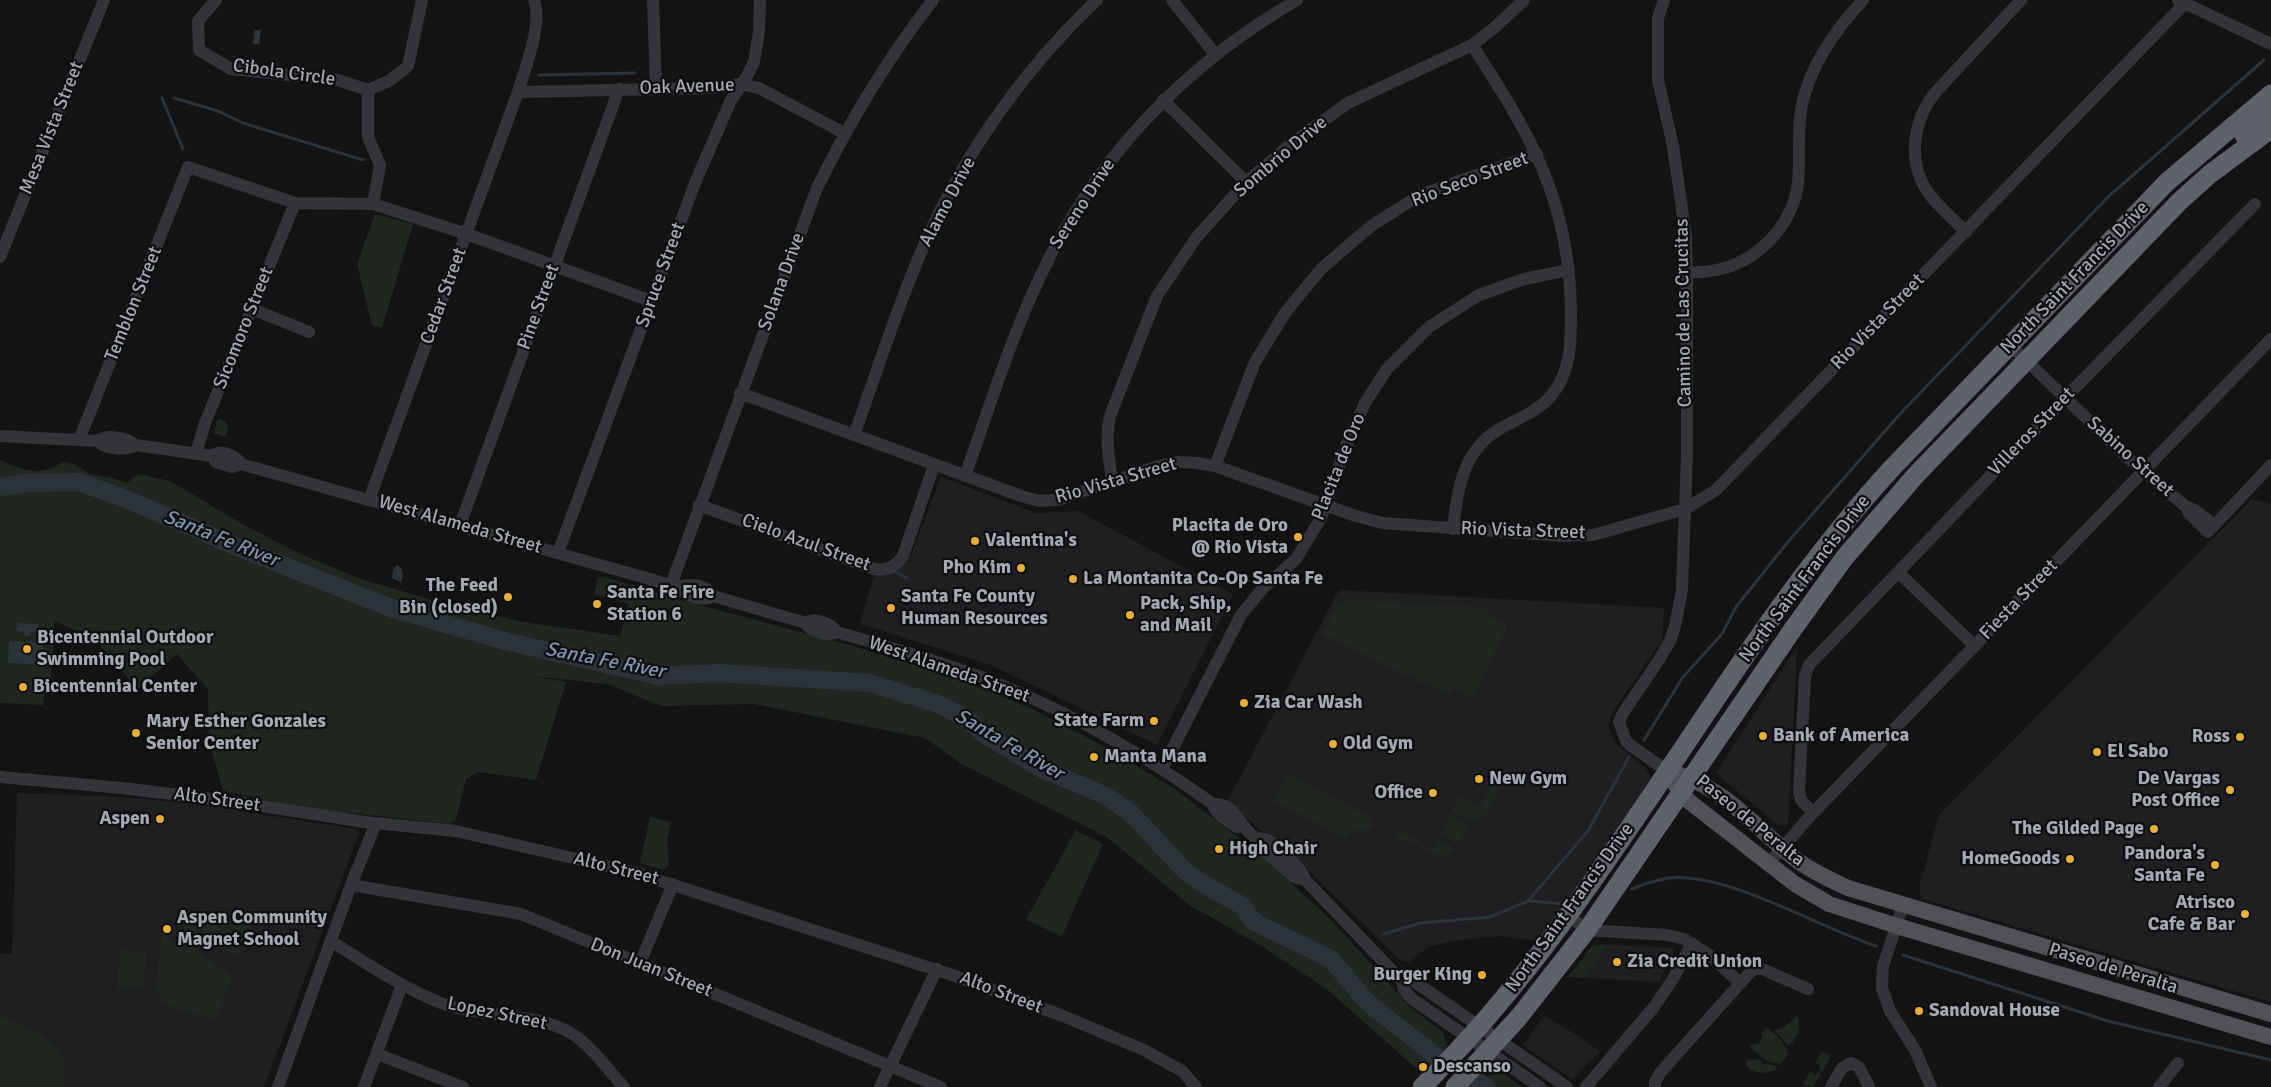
<!DOCTYPE html>
<style>
body{margin:0}
canvas{display:block;background:#131314}
</style>
<canvas width="2271" height="1087"></canvas>
<script>
const c = document.querySelector('canvas').getContext('2d');
c.lineJoin = 'round';
function fill(path, color) { c.fillStyle = color; c.fill(path, 'evenodd'); }
function strokePath(path, color, width, dash) { c.strokeStyle = color; c.lineWidth = width; c.lineCap = dash ? 'butt' : 'round'; c.setLineDash(dash || []); c.stroke(path); }
function label(font, color, halo, rows, align = 'center') {
  c.font = font + ' Signika,sans-serif'; c.lineWidth = 4.5; c.setLineDash([]); c.textBaseline = 'middle'; c.strokeStyle = halo; c.fillStyle = color; for (const [text, x, y, turn = 0] of rows) {
    c.save(); c.translate(x, y); c.rotate((+turn || 0) * Math.PI / 180); c.textAlign = isNaN(turn) ? turn : align; if (halo) c.strokeText(text, 0, 0); c.fillText(text, 0, 0); c.restore();
  }
}
fill(new Path2D(`
 M941,477L1036,513L1078,511L1233,594L1157,745L991,665L860,624L874,576L909,560Z
 M2252,499L2271,504V1002L1922,899L1919,888L1939,815Z
 M1339,590L1664,608L1662,640L1614,710L1608,725L1614,742L1644,767L1652,778L1549,927L1537,941L1500,936L1456,940L1428,947L1409,962L1400,960L1305,867L1227,802Z
 M1797,647L1788,825H1778L1716,773Z
 M17,793L125,797L196,804L356,829L359,833L264,1087H0V954H12Z
 M1598,944L1672,948L1674,952L1659,982L1573,977Z
 M1544,1016L1577,1035L1600,1052L1572,1079L1523,1045Z`), '#1f1f21');
fill(new Path2D(`
 M375,214L413,224L382,328L372,325L357,264Z
 M218,419L226,422L228,429L226,437L213,433Z
 M0,460C22,471 42,477 62,462L74,464L90,474L113,478L127,483L138,474L170,481L244,525L296,552L361,579L452,606L523,622L620,636L629,604L594,594L598,578L604,577L688,602L849,645L956,678L1030,708L1105,747L1176,790L1260,854L1332,921L1410,1007L1443,1032L1447,1048L1428,1067L1417,1069L1328,990L1260,945L1191,906L1108,838L962,764L925,738L754,704L661,706L607,684L531,676L566,682L536,780L478,772L466,779L456,820L450,824L313,809L223,791L209,740L208,689L177,654L137,689L94,639L55,621L51,678L46,677L43,705L0,703Z
 M1348,599L1490,608L1487,615L1508,625L1473,698L1452,688L1448,695L1322,634L1336,606Z
 M1500,771L1509,772L1489,811L1475,823L1452,811L1460,796L1481,807Z
 M1287,774L1372,817L1370,822L1374,825L1372,829L1357,830L1345,838L1273,801Z
 M1451,815L1472,826L1464,834L1459,843L1440,834Z
 M650,817L671,822L667,841L669,865L664,870L640,863Z
 M1076,830L1103,844L1062,936L1026,920Z
 M1399,831L1432,849L1437,839L1456,849C1445,866 1427,848 1414,842C1406,839 1402,843 1394,839Z
 M184,911L253,916L239,956L195,939L184,932Z
 M162,933L178,944L181,940L232,976L216,1019C198,1013 157,1010 156,987Z
 M1593,945L1631,946V948H1604L1594,967L1590,969L1588,978L1568,977Z
 M120,950L146,952L144,989L117,988Z
 M1798,1015L1799,1034L1796,1035L1793,1042L1788,1045L1774,1030L1782,1029Z
 M0,1016C22,1026 63,1038 65,1067C66,1074 64,1081 64,1087H0Z
 M1766,1027C1775,1034 1787,1043 1788,1055L1780,1064L1767,1061L1749,1047L1752,1044H1758L1763,1037L1761,1033Z
 M1822,1051L1831,1056L1822,1072L1820,1071V1065L1815,1063Z
 M1754,1059L1760,1060L1763,1065L1767,1063L1776,1066L1777,1069C1768,1075 1753,1074 1746,1065L1748,1060Z
 M1810,1072L1815,1075L1819,1072L1821,1074L1813,1087L1803,1085Z
 M1504,1074L1522,1087H1480L1489,1075Z`), '#1f2720');
fill(new Path2D(`
 M254,30H261L259,44H253Z
 M397,565L402,569L403,576L401,582L392,578L393,570Z
 M17,623L38,624V633L30,632V636H24V632L16,631Z
 M9,641L43,643L42,665L8,663Z`), '#2c3339');
strokePath(new Path2D(`
 M539,75L635,73
 M162,98L183,149
 M174,98L218,111L243,123L363,160
 M894,571L907,578
 M1644,740L1683,677L1722,634L1736,607L1787,543L1900,414L2108,197L2264,60
 M1632,889C1644,884 1656,880 1669,878C1728,872 1817,927 1876,946
 M1529,901L1563,904
 M1384,934L1420,923L1490,917L1528,901L1588,831L1629,757
 M1903,955L2108,1021L2271,1060`), '#2c3339', 3);
strokePath(new Path2D(`
 M0,487L27,483L79,482L129,500L249,552L394,609L505,641L658,676L719,673L870,683L938,704L969,720L984,734L1042,769L1106,796L1131,813L1186,872L1207,886
 M1212,889L1243,906L1251,919L1256,923L1331,959L1367,1002L1437,1057
 M1477,1081L1486,1087`), '#2c3339', 18);
strokePath(new Path2D(`
 M216,0L198,21L199,50L231,69L338,80L368,90
 M653,0L656,88
 M1172,0L1215,54
 M1664,0L1658,18V80L1673,146L1686,237L1687,273V453L1682,590L1675,626L1670,641L1657,663L1623,713L1619,722L1626,741L1630,745L1667,771
 M2178,0L2271,44
 M368,90V137L380,165L373,204
 M368,90L389,81L408,66L422,0
 M518,92L713,88L741,84L759,88L844,133
 M1163,100L1246,182
 M1966,232C1954,220 1941,209 1930,195C1907,165 1912,123 1934,94L2021,0
 M0,257L104,0
 M1687,273C1698,272 1710,272 1721,269C1760,259 1793,224 1798,183C1801,156 1796,128 1803,100C1813,61 1836,29 1863,0
 M252,309L309,332
 M2010,345L2127,457L2185,506L2195,510L2214,525
 M740,393L1021,496L1039,501L1057,500L1159,466L1177,462L1197,463L1215,466L1356,516L1382,523L1562,536L1593,535L1685,509L1716,490L2185,3
 M854,435C878,369 899,301 928,236C968,148 1027,66 1097,0
 M0,436L97,441C106,449 125,451 136,445
 M79,440L188,167L295,203L373,204L467,234L651,301
 M97,441C107,434 126,437 136,445L212,456C220,449 236,455 241,464L671,585C684,588 703,579 713,596L806,623C810,632 829,637 837,632
 M196,453L205,423L295,203
 M212,456L216,462L232,467L241,464
 M1215,466L1255,362L1285,313L1321,269L1371,226L1420,195L1537,154
 M965,476C989,409 1010,339 1041,275C1095,158 1186,64 1297,0
 M1112,480C1109,459 1105,437 1110,416L1157,296L1196,238L1246,182L1292,143L1348,103L1472,45L1493,29L1524,0
 M369,500L518,92C525,68 543,24 534,0
 M699,505L874,569C886,571 896,567 903,556L934,465
 M2188,512L2208,532L2271,465
 M460,525L619,89
 M1453,529C1458,489 1462,450 1501,428C1519,418 1537,412 1551,396C1570,373 1571,346 1571,317C1571,203 1532,137 1472,45
 M558,553L695,183L731,100L746,78L754,62L759,32L760,0
 M1898,572L1975,646
 M671,585L817,188C850,121 887,59 933,0
 M679,587C685,597 703,602 713,596
 M806,623C815,617 831,623 837,632C891,648 946,663 999,684C1075,715 1146,756 1213,804C1237,802 1241,832 1257,838C1260,839 1263,838 1265,839C1275,842 1304,870 1305,880
 M1162,769L1241,615L1263,588L1296,559L1321,518L1348,441L1365,403L1387,369L1429,327L1479,295L1524,279L1569,270
 M0,777L122,788L237,802L364,822L456,831L633,872L952,975L1063,1016L1144,1050L1182,1071L1196,1087
 M1213,804C1215,814 1228,822 1237,827L1242,826
 M1813,813L1801,800L1799,791L1805,676L1809,665L2065,398L2255,204
 M1258,838L1261,848L1294,877L1305,880L1313,888L1402,981L1404,990L1412,999L1540,1087
 M1768,864L1813,813L2271,339
 M351,885L521,914L941,1087
 M1903,905L1883,966L1882,988L1890,1011L1915,1050L1931,1087
 M1569,916L1587,930L1667,935L1684,939L1708,954L1739,982
 M331,941C366,963 401,987 441,1003C483,1019 534,1010 574,1035C590,1045 610,1072 624,1087
 M640,963L673,884
 M1402,981L1411,980L1415,982L1567,1087
 M377,1054L463,1087
 M278,1087L351,885L376,823
 M364,1087L402,985
 M880,1087L937,969
 M1586,1087L1654,1007L1673,979L1692,943
 M1655,1087V1082L1660,1073L1753,969H1762L1808,989
 M1831,1087L1842,1068L1851,1063L1859,1067L1869,1087
 M2159,1087L2178,1063`), '#343539', 12);
strokePath(new Path2D(`
 M1667,771L1680,792L1691,803L1795,884L1829,904L1897,926L2271,1037
 M1680,775C1730,792 1757,830 1798,861C1813,872 1831,880 1848,888L2271,1014`), '#505258', 16);
strokePath(new Path2D(`
 M2244,135L2271,112
 M1422,1087C1609,904 1716,660 1892,468L2167,182L2271,94
 M1455,1087L1519,1017L1587,930L1793,629L1845,557L1915,476L2179,202L2210,174L2271,129`), '#60626a', 19);
for (const [x, y, r, color] of [
 [1298,537,5,"#e7b038"],
 [975,541,5,"#e7b038"],
 [1021,568,5,"#e7b038"],
 [1073,579,5,"#e7b038"],
 [508,597,5,"#e7b038"],
 [597,604,5,"#e7b038"],
 [891,608,5,"#e7b038"],
 [1130,615,5,"#e7b038"],
 [27,649,5,"#e7b038"],
 [23,687,5,"#e7b038"],
 [1244,703,5,"#e7b038"],
 [1154,721,5,"#e7b038"],
 [136,733,5,"#e7b038"],
 [1763,736,5,"#e7b038"],
 [2240,737,5,"#e7b038"],
 [1333,744,5,"#e7b038"],
 [2097,752,5,"#e7b038"],
 [1094,757,5,"#e7b038"],
 [1479,779,5,"#e7b038"],
 [2230,790,5,"#e7b038"],
 [1433,793,5,"#e7b038"],
 [160,819,5,"#e7b038"],
 [2154,829,5,"#e7b038"],
 [1219,849,5,"#e7b038"],
 [2070,859,5,"#e7b038"],
 [2215,865,5,"#e7b038"],
 [2245,914,5,"#e7b038"],
 [167,929,5,"#e7b038"],
 [1617,962,5,"#e7b038"],
 [1482,975,5,"#e7b038"],
 [1919,1011,5,"#e7b038"],
 [1423,1067,5,"#e7b038"]
]) { const dot = new Path2D(); dot.arc(x, y, r, 0, 2 * Math.PI); c.fillStyle = color; c.fill(dot); strokePath(dot, '#0e0e0f', 2); }
label('19px', '#a5a9b4', '#0e0e0f', [
 ["Cibola Circle",284,73,8],
 ["Oak Avenue",687,87,-2],
 ["Mesa Vista Street",52,128,-68],
 ["Sombrio Drive",1281,157,-40],
 ["Rio Seco Street",1470,180,-21],
 ["Alamo Drive",948,202,-62],
 ["Sereno Drive",1083,204,-57],
 ["Spruce Street",661,275,-70],
 ["North Saint Francis Drive",2075,278,-46],
 ["Solana Drive",782,282,-70],
 ["Cedar Street",444,296,-70],
 ["Temblon Street",134,304,-68],
 ["Pine Street",539,307,-70],
 ["Camino de Las Crucitas",1684,313,-91],
 ["Rio Vista Street",1878,322,-46],
 ["Sicomoro Street",244,328,-68],
 ["Villeros Street",2032,432,-46],
 ["Sabino Street",2130,457,42],
 ["Placita de Oro",1339,467,-68],
 ["Rio Vista Street",1116,481,-16],
 ["West Alameda Street",460,525,16],
 ["Rio Vista Street",1523,531,2],
 ["Cielo Azul Street",806,543,20],
 ["North Saint Francis Drive",1805,579,-53],
 ["Fiesta Street",2019,600,-46],
 ["West Alameda Street",949,670,19],
 ["Alto Street",217,800,8],
 ["Paseo de Peralta",1750,821,39],
 ["Alto Street",616,869,14],
 ["North Saint Francis Drive",1570,908,-54],
 ["Don Juan Street",651,968,22],
 ["Paseo de Peralta",2113,969,17],
 ["Alto Street",1001,993,21],
 ["Lopez Street",497,1014,12]
]);
label('bold 19px', '#a5a9b4', '#0e0e0f', [
 ["Placita de Oro",1288,526,"right"],
 ["@ Rio Vista",1288,548,"right"],
 ["Valentina's",985,541],
 ["Pho Kim",1011,568,"right"],
 ["La Montanita Co-Op Santa Fe",1083,579],
 ["The Feed",498,586,"right"],
 ["Bin (closed)",498,608,"right"],
 ["Santa Fe Fire",607,593],
 ["Station 6",607,615],
 ["Santa Fe County",901,597],
 ["Human Resources",901,619],
 ["Pack, Ship,",1140,604],
 ["and Mail",1140,626],
 ["Bicentennial Outdoor",37,638],
 ["Swimming Pool",37,660],
 ["Bicentennial Center",33,687],
 ["Zia Car Wash",1254,703],
 ["State Farm",1144,721,"right"],
 ["Mary Esther Gonzales",146,722],
 ["Senior Center",146,744],
 ["Bank of America",1773,736],
 ["Ross",2230,737,"right"],
 ["Old Gym",1343,744],
 ["El Sabo",2107,752],
 ["Manta Mana",1104,757],
 ["New Gym",1489,779],
 ["De Vargas",2220,779,"right"],
 ["Post Office",2220,801,"right"],
 ["Office",1423,793,"right"],
 ["Aspen",150,819,"right"],
 ["The Gilded Page",2144,829,"right"],
 ["High Chair",1229,849],
 ["Pandora's",2205,854,"right"],
 ["Santa Fe",2205,876,"right"],
 ["HomeGoods",2060,859,"right"],
 ["Atrisco",2235,903,"right"],
 ["Cafe & Bar",2235,925,"right"],
 ["Aspen Community",177,918],
 ["Magnet School",177,940],
 ["Zia Credit Union",1627,962],
 ["Burger King",1472,975,"right"],
 ["Sandoval House",1929,1011],
 ["Descanso",1433,1067]
], 'left');
label('italic 20px', '#7d96ad', '#0e0e0f', [
 ["Santa Fe River",221,539,22],
 ["Santa Fe River",605,661,11],
 ["Santa Fe River",1009,745,30]
]);
</script>
